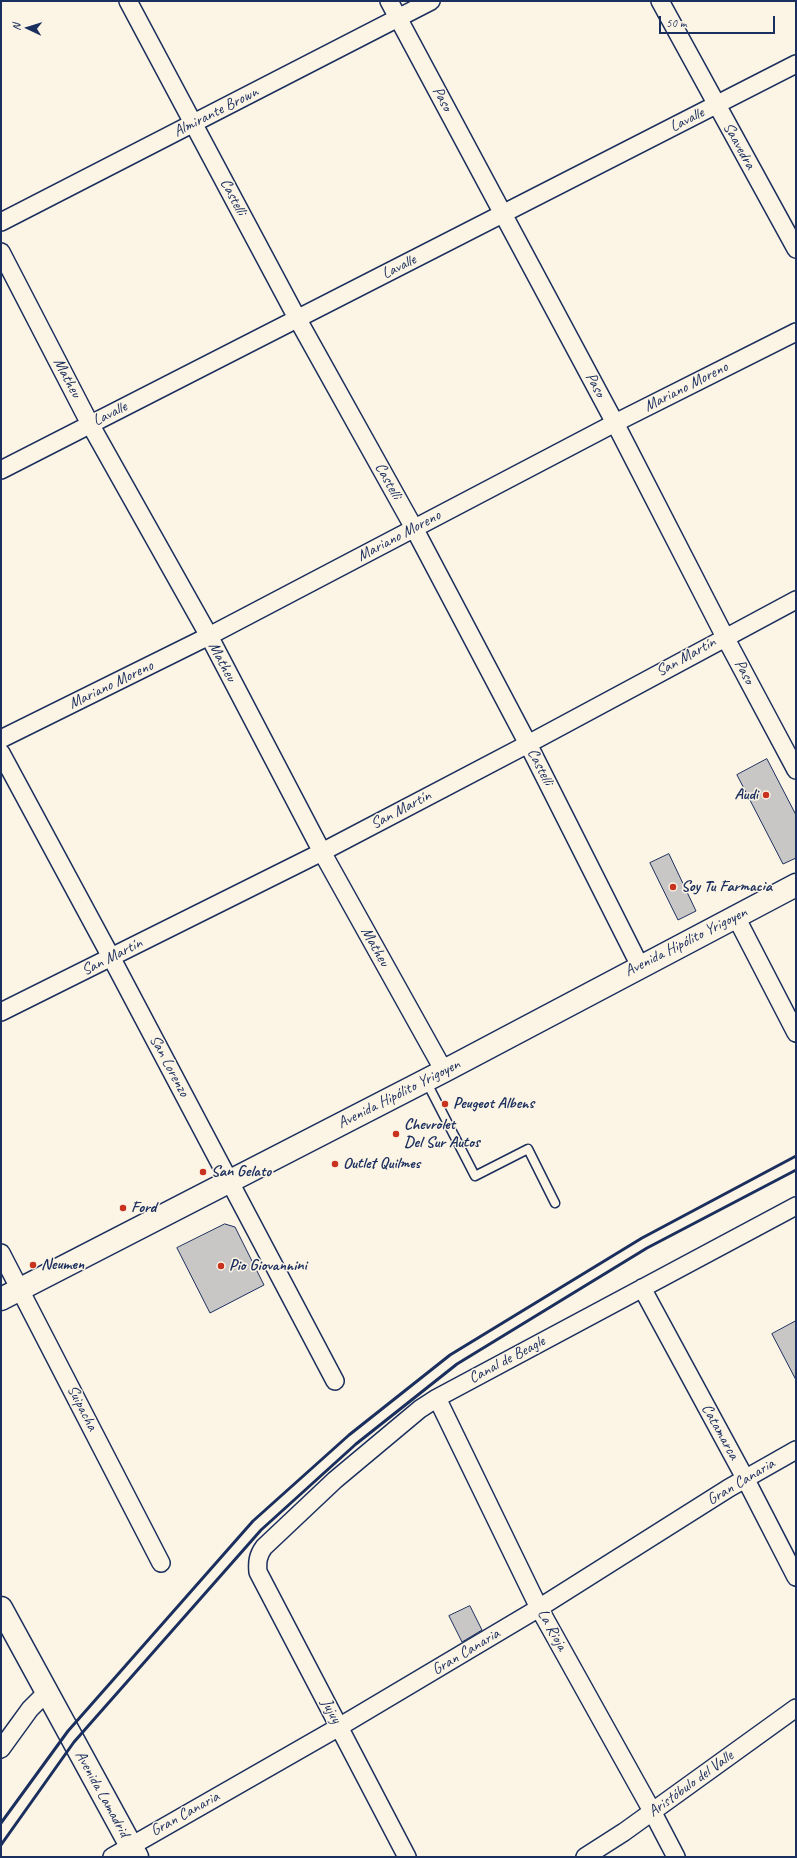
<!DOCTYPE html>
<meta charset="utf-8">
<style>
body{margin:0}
#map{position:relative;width:797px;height:1858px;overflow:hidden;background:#fcf5e5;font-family:Caveat,sans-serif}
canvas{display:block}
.frame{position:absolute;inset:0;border:2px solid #1b2f5e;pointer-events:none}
.north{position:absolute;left:8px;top:8px;width:40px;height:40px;-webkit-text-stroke:3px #fcf5e5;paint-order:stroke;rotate:274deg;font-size:11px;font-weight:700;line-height:16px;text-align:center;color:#1b2f5e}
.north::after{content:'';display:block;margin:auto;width:14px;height:18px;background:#1b2f5e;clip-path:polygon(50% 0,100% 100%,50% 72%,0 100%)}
.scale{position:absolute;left:659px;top:16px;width:116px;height:18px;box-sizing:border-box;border:2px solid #1b2f5e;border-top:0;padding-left:5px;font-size:12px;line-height:14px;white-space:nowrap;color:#1b2f5e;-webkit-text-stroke:3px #fcf5e5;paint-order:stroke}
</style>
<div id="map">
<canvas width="797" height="1858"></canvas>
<div class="frame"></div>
<div class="north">N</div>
<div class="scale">50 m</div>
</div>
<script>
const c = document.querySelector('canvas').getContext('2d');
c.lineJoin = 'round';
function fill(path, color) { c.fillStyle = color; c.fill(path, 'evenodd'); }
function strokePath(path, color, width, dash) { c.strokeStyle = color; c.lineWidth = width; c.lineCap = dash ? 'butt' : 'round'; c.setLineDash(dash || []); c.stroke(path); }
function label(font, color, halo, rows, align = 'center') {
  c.font = font + ' Caveat,sans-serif'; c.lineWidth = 3; c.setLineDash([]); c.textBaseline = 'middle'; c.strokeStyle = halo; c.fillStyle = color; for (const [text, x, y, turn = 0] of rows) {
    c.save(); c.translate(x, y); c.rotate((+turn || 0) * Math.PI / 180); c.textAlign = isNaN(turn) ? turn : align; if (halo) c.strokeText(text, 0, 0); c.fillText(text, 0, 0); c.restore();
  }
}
const building = new Path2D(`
 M767,759L796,815V858L783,864L737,775Z
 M669,854L696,911L678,920L650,863Z
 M225,1224L235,1227L264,1285L210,1313L177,1248Z
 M796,1321V1380L772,1334Z
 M470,1606L482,1630L462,1642L449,1616Z`);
fill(building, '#c8c7c6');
strokePath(building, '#1b2f5e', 1);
const lane = new Path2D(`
 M426,1081L475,1176L528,1149L555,1203`);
const street = new Path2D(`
 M128,1L297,318L414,528L528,744L640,966
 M389,1L615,423L725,637L796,770
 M660,1L796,249
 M1,222L431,1
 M1,252L90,424L209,636L322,852L444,1071
 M1,470L796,64
 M1,739L209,636L615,423L796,332
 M1,753L111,957L335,1381
 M736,917L796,1033
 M1,1012L322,852L528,744L796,600
 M1,1253L161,1563
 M642,1288L745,1478L796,1577
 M437,1398L539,1608L652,1811L676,1857
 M1,1749L30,1709L47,1692
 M112,1857L339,1727L539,1608L729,1488L796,1450
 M407,1857L258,1572C257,1562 258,1555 264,1547L335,1480L420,1409L437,1398L796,1206
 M585,1857L624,1832L796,1708`);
const secondary = new Path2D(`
 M1,1299L444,1071L796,885
 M1,1608L137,1857`);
strokePath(lane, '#1b2f5e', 11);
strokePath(street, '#1b2f5e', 20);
strokePath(secondary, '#1b2f5e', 25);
strokePath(lane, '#fcf5e5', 8);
strokePath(street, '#fcf5e5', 17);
strokePath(secondary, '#fcf5e5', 22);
strokePath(new Path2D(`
 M1,1823L68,1731L253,1521L349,1435L450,1355L642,1238L796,1156
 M1,1845L74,1742L261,1530L356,1444L457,1364L647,1248L796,1170`), '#1b2f5e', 3);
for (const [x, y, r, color] of [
 [766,795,4,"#c8321e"],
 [673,887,4,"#c8321e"],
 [445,1104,4,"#c8321e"],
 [396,1134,4,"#c8321e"],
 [335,1164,4,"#c8321e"],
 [203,1172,4,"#c8321e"],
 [123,1208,4,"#c8321e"],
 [33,1265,4,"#c8321e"],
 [221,1266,4,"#c8321e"]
]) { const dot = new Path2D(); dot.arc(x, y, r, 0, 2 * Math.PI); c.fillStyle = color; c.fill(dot); strokePath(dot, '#fcf5e5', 1.5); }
label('16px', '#1b2f5e', '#fcf5e5', [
 ["Paso",442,99,62],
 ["Almirante Brown",216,112,-27],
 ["Lavalle",687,120,-27],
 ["Saavedra",739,146,61],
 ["Castelli",233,197,62],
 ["Lavalle",399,267,-27],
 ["Matheu",67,378,62],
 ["Paso",595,385,62],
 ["Mariano Moreno",686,387,-27],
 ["Lavalle",110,414,-27],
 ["Castelli",388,481,61],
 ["Mariano Moreno",399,536,-28],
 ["San Martín",686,657,-29],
 ["Matheu",222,662,62],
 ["Paso",744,672,62],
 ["Mariano Moreno",111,685,-26],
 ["Castelli",540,767,63],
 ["San Martín",401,810,-28],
 ["Avenida Hipólito Yrigoyen",686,942,-27],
 ["Matheu",375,947,61],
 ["San Martín",112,957,-27],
 ["San Lorenzo",169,1066,62],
 ["Avenida Hipólito Yrigoyen",399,1094,-27],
 ["Canal de Beagle",507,1360,-28],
 ["Suipacha",82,1408,63],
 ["Catamarca",720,1432,61],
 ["Gran Canaria",741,1482,-31],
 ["La Rioja",552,1630,61],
 ["Gran Canaria",466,1652,-31],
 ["Jujuy",331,1711,62],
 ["Aristóbulo del Valle",691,1784,-36],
 ["Avenida Lamadrid",102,1794,61],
 ["Gran Canaria",185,1814,-29]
]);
label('bold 16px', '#1b2f5e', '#fcf5e5', [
 ["Audi",758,795,"right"],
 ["Soy Tu Farmacia",681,887],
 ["Peugeot Albens",453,1104],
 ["Chevrolet",404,1125],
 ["Del Sur Autos",404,1143],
 ["Outlet Quilmes",343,1164],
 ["San Gelato",211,1172],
 ["Ford",131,1208],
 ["Neumen",41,1265],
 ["Pio Giovannini",229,1266]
], 'left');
</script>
